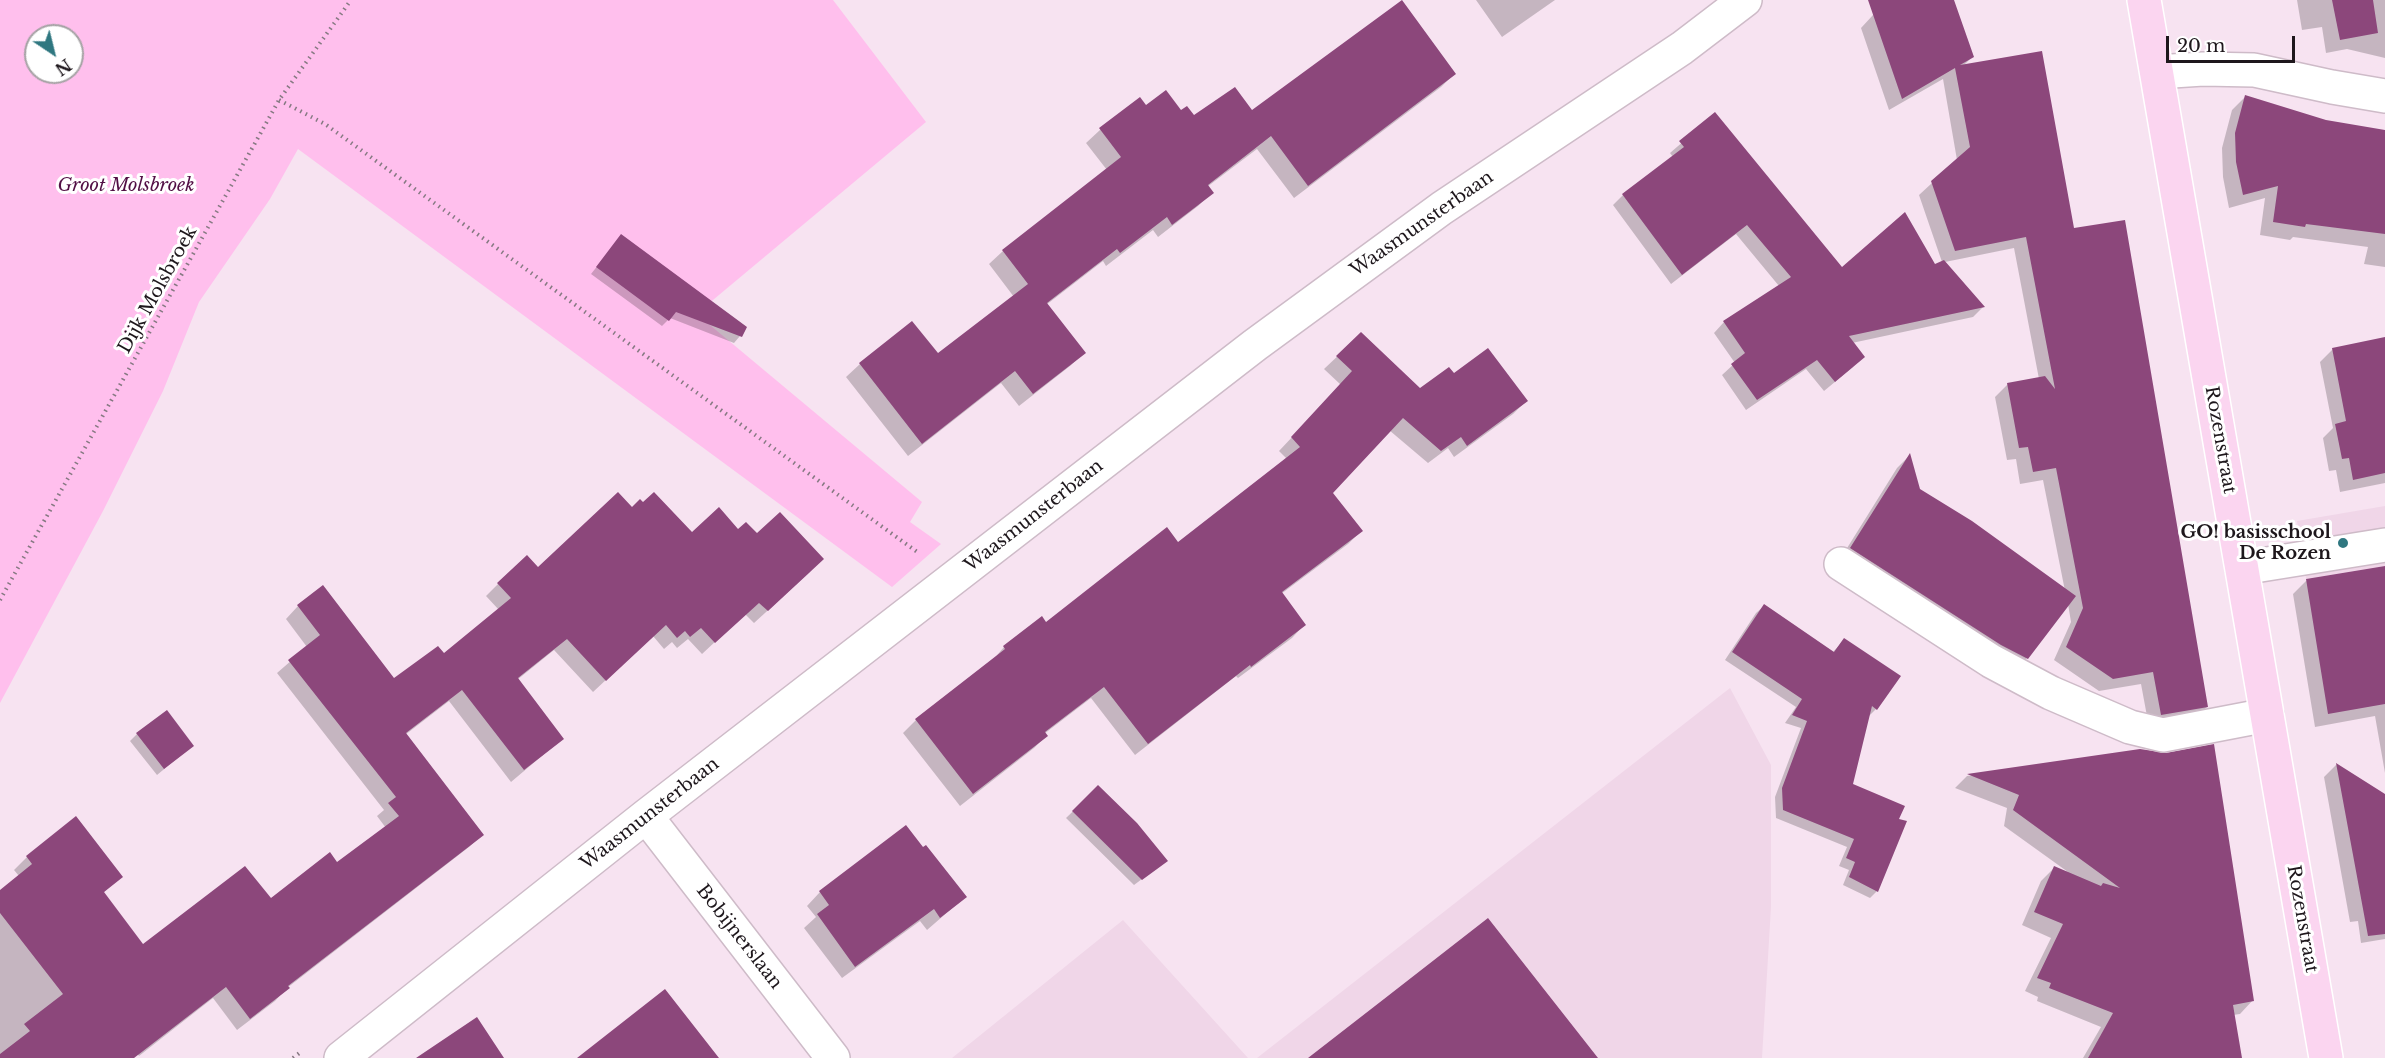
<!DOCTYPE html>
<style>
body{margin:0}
#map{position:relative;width:2385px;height:1058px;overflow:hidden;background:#f7e3f1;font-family:"Libre Baskerville",serif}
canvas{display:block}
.north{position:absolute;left:24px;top:24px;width:60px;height:60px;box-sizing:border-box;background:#fff;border:2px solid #a5a2a4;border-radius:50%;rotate:145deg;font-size:16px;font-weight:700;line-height:24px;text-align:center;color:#1e171c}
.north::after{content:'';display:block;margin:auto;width:21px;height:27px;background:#2f7780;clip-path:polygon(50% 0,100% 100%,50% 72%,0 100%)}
.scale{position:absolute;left:2166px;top:36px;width:129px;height:27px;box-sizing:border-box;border:3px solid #1e171c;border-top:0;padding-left:8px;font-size:18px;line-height:21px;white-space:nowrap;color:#1e171c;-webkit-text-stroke:4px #fff;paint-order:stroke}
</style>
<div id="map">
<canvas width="2385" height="1058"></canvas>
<div class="north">N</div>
<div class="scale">20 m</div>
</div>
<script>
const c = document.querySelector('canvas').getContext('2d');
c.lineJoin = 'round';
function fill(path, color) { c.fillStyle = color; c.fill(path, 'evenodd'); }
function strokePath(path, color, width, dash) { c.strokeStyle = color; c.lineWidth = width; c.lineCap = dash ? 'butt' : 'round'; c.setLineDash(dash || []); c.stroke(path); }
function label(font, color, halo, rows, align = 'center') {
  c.font = font + ' "Libre Baskerville",serif'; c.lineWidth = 6; c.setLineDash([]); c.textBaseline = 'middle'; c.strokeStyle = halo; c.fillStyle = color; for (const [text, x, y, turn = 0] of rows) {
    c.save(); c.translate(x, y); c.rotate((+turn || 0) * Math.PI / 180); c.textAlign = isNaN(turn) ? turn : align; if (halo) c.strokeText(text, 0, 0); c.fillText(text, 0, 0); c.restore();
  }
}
fill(new Path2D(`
 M2385,506V566L2306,579L2297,521Z
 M1730,688L1771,765V907L1762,1058H1257Z
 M1123,920L1248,1058H952Z`), '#f0d6e8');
fill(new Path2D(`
 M0,0H833L926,122L695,315L710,325L922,502L910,522L941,544L892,587L298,149L270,199L199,302L163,391L103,511L0,703ZM36,36H72V72H36Z`), '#ffbfed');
fill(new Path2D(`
 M1476,0H1555L1502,37Z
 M1915,0H1952L1972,57L1963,66L2072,230L2207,707L2194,719L2149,727L2141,684L2099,691L2054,660L2071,622L2068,604L2027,658L2014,672L1839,561L1897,468L1909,456L1919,490L2065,591L2043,480L2020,484L2016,459L2007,460L1995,397L2008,384L2039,379L2014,248L1945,262L1983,307L1973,317L1852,343L1853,367L1824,391L1806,369L1746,410L1722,375L1735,363L1714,333L1724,322L1779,286L1736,234L1671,284L1613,205L1623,195L1673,157L1670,153L1715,114L1842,270L1934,266L1942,262L1919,195L1957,160L1943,79L1889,110L1861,28L1873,15Z
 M2297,0H2385V58L2347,49L2326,53L2322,27L2302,30Z
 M1454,74L1441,87L1294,198L1257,149L1207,187L1212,192L1198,206L1158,237L1153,230L1106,266L1103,261L1046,305L1084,353L1070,366L1019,406L1001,383L908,456L846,377L860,364L912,323L937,355L1014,297L989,264L1003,251L1107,170L1086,143L1100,130L1140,99L1146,107L1181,112L1194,117L1252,112Z
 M2246,96L2325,122L2385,131V267L2364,264L2368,247L2293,237L2290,240L2260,235L2265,198L2229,208L2223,177L2222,148L2232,110Z
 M621,236L740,336L734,343L670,318L662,326L591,274Z
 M1361,334L1420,390L1454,376L1526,401L1513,414L1454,457L1448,448L1428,463L1389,430L1331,493L1361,531L1348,544L1281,594L1304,625L1292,638L1238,678L1236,676L1135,755L1091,698L1044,734L1046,736L1034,748L960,806L903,733L916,720L992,661L1004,647L1046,624L1178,544L1287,459L1279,451L1341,385L1324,369Z
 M2385,339V483L2340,492L2336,470L2329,471L2323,438L2333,428L2320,362L2333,349Z
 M632,509L692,534L738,531L757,536L810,572L754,623L745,614L702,654L688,639L677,648L672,642L664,649L653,636L593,692L554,650L517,680L562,739L511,782L449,701L405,735L482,835L469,847L287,988L275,1001L237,1030L213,998L139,1056L137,1053L130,1058H0V892L19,876L14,870L27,857L76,818L121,877L103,893L143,946L271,901L337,864L386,828L377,816L384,810L277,673L307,647L286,619L298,606L323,587L394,680L444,655L499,610L486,596L498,584L538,569Z
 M2385,567V773L2375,716L2315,727L2293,594L2306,581Z
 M1764,606L1833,652L1844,640L1876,709L1868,717L1851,785L1877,891L1870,898L1843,885L1849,870L1839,866L1847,847L1776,818L1775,797L1801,728L1785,723L1796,707L1725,660L1756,613Z
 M137,734L192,746L157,775L130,741Z
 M2140,750L2253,1000L2240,1014L2233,1015L2240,1058H2083L2101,1027L2037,1001L2038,997L2025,991L2051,938L2022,925L2041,881L2054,868L2068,872L2004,826L2007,808L1955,788L1967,776Z
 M2336,765L2385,796V939L2361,943L2358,921L2350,922L2324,777Z
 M1098,787L1166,861L1134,885L1066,818Z
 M820,892L965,897L927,930L920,921L842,978L804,928L816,917L807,906Z`), '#0003');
fill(new Path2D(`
 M1402,0L1456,74L1308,186L1271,136L1208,185L1214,193L1172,225L1167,217L1120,253L1117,249L1047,303L1086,353L1033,394L1015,371L922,444L859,363L912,321L938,353L1028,284L1002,250L1121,157L1099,128L1140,97L1146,105L1166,90L1181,110L1187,106L1194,115L1235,87L1252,110Z
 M1868,0H1954L1974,57L1960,65L2042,51L2074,228L2125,220L2208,707L2161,715L2153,672L2113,679L2066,647L2083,608L2056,468L2033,472L2028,447L2019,448L2007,383L2045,376L2055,389L2026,237L1955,251L1931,181L1970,147L1955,68L1902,99Z
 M2332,0H2373L2378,33L2340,40Z
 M2245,95L2326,120L2385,130V234L2306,224L2305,227L2273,222L2278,186L2243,195L2236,162L2235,133Z
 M1715,112L1842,267L1905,212L1935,264L1944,260L1985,307L1849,336L1865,357L1835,382L1817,360L1757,400L1731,364L1745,353L1723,321L1791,277L1747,225L1682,275L1622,194L1684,147L1679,141Z
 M621,234L747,327L742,337L676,312L669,321L596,267Z
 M1361,332L1420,388L1449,367L1454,373L1488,348L1528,401L1467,446L1461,437L1441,451L1403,418L1333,493L1363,531L1282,592L1306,625L1251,667L1250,665L1148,744L1104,687L1045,732L1048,736L973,794L915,719L1005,649L1003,646L1042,616L1046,622L1167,527L1178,542L1300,447L1291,437L1352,371L1336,356Z
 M2385,337V473L2353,480L2349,458L2342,459L2335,424L2346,421L2332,348Z
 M1910,453L1920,489L1972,521L2076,596L2028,659L2001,645L1850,548Z
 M618,492L632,507L640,499L643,502L654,492L692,532L719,507L738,529L746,522L757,533L780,512L824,559L768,611L759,603L715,643L701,628L690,637L685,631L677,638L666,625L606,681L567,639L518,678L564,739L524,770L462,690L406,733L484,835L288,986L290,988L250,1019L226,987L134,1058H0V1054L30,1031L24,1024L63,994L0,913V890L32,864L26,856L76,816L123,877L104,892L143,944L245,866L271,898L330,852L337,862L399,816L388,803L396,797L288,660L320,635L297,605L323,585L394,678L438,646L444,653L511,598L497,583L527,555L538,567Z
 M2385,566V704L2328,714L2306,579Z
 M1764,604L1834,652L1844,638L1901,676L1877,710L1872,706L1853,784L1905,806L1899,819L1907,821L1878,892L1849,877L1855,862L1846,858L1854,839L1783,810L1782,788L1807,721L1792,715L1802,699L1732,652Z
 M167,710L194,746L164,769L136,733Z
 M2214,744L2254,1001L2233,1005L2242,1058H2088L2113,1013L2049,988L2051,983L2037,978L2063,924L2034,912L2054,866L2101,886L2103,883L2120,888L2013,810L2019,795L1967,774L2140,749L2166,753Z
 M2336,763L2385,794V934L2368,936Z
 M1098,785L1137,823L1168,861L1142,880L1072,811Z
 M906,825L923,847L926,845L967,897L940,918L934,909L855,967L817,914L829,905L819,891Z
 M1488,918L1598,1058H1308L1384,999Z
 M665,989L719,1058H577Z
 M477,1017L504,1058H416Z`), '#8c477b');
const minor = new Path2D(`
 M2157,72L2203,69L2254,70L2332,87L2385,96
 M1841,564L1991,661L2051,693L2130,727L2163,735L2267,715
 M2242,568L2385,545
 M646,816L833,1058
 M341,1058L646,816L1255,345L1442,208L1682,48L1745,0`);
const major = new Path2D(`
 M2144,0L2326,1058`);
strokePath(minor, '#cebbc8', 36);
strokePath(major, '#fff', 36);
strokePath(new Path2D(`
 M279,100L325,124L920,554
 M0,600L279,100L351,0
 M293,1058L302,1051`), '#867982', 4, [1.5, 4.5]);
strokePath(minor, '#fff', 33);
strokePath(major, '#fbd5f0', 33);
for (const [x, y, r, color] of [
 [2343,543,6,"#2f7780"]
]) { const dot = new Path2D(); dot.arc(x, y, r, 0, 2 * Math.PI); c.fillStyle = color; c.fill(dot); strokePath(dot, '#fff', 2); }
label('italic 18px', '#520f45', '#fff', [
 ["Groot Molsbroek",126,186]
]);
label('18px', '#1e171c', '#fff', [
 ["Waasmunsterbaan",1422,224,-35],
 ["Dijk Molsbroek",158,290,-61],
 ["Rozenstraat",2220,440,80],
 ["Waasmunsterbaan",1034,516,-38],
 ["Waasmunsterbaan",650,814,-38],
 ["Rozenstraat",2302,919,80],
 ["Bobijnerslaan",739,937,52]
]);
label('bold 18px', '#1e171c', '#fff', [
 ["GO! basisschool",2331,533],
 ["De Rozen",2331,554]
], 'right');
</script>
